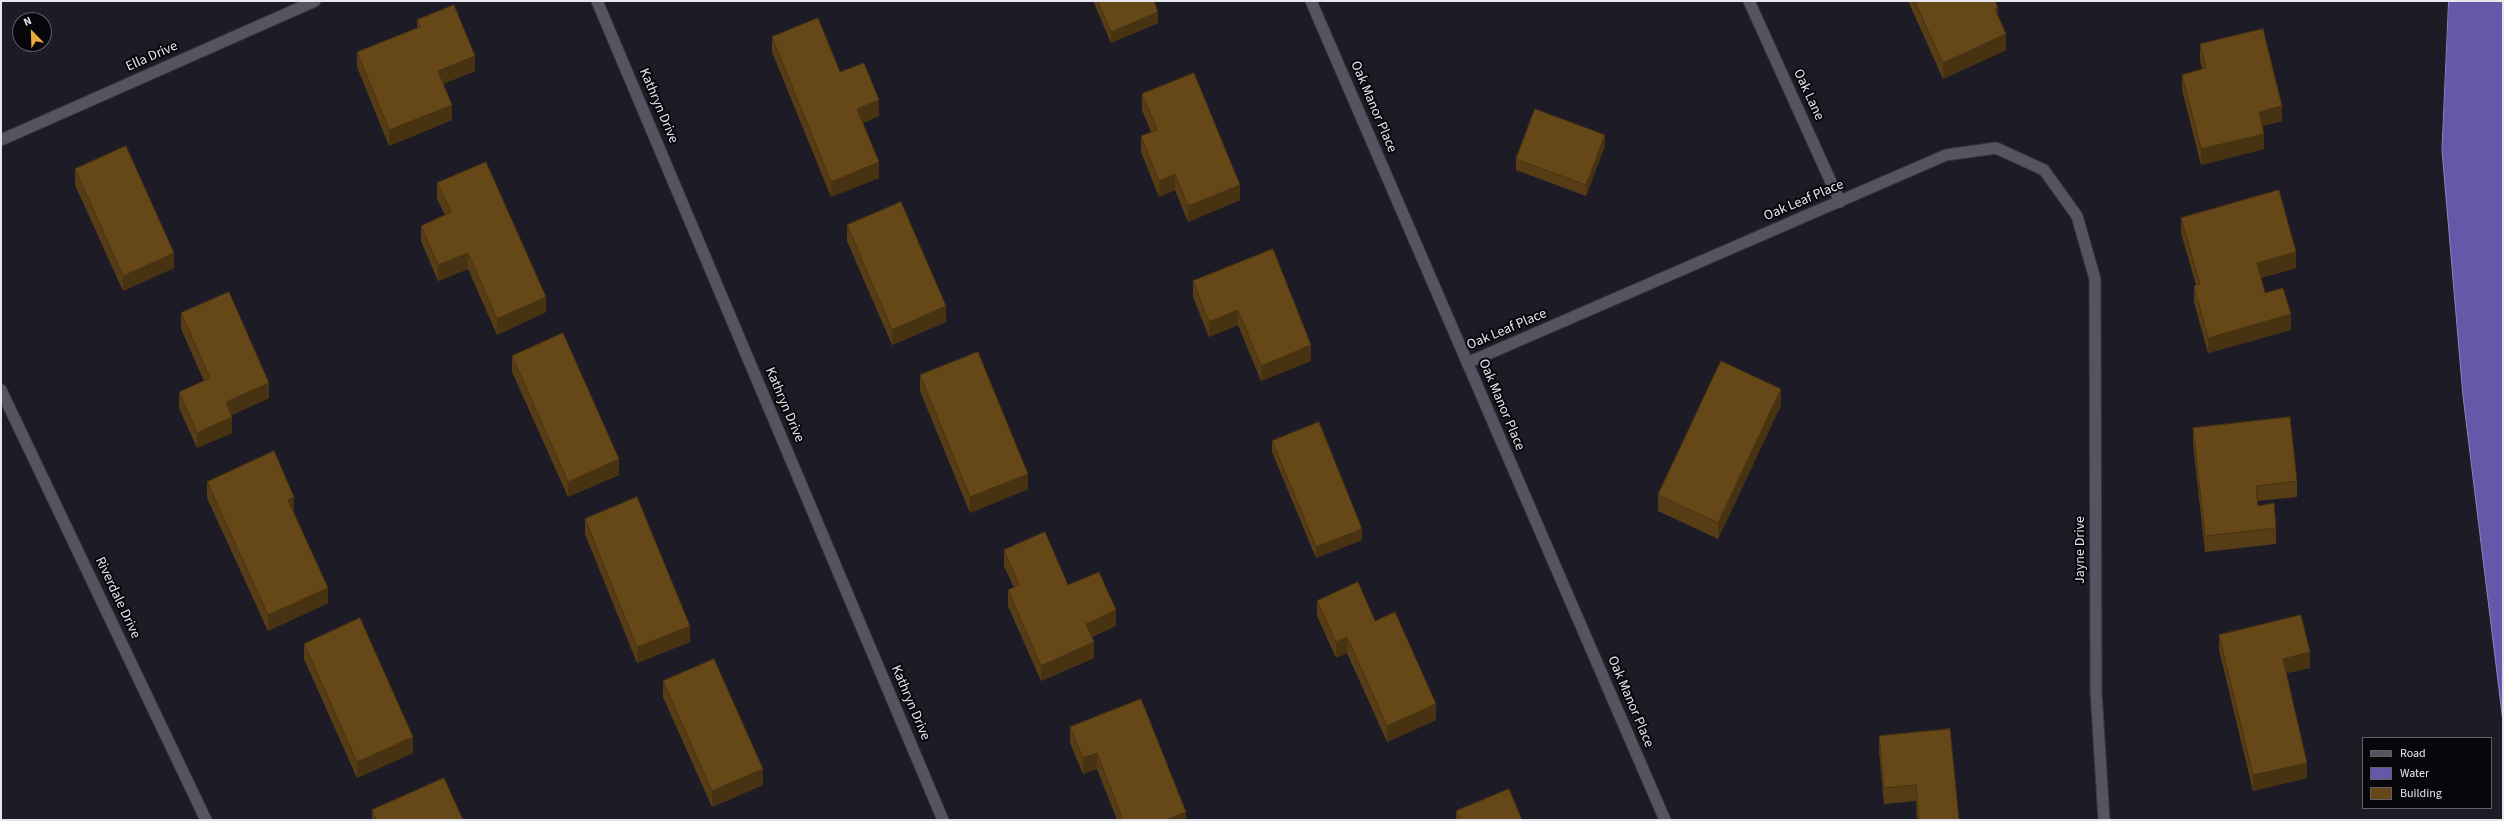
<!DOCTYPE html>
<style>
body{margin:0}
#map{position:relative;width:2504px;height:821px;overflow:hidden;background:#1d1c26;font-family:"Source Sans 3",sans-serif}
canvas{display:block}
.frame{position:absolute;inset:0;border:2px solid #e6e6ed;pointer-events:none}
.legend{position:absolute;left:2362px;top:737px;width:130px;height:72px;box-sizing:border-box;background:#07070b;border:1px solid #606065;margin:0;padding:5px 7px;list-style:none;font-size:12px;color:#e6e6ed}
.legend li{display:flex;align-items:center;gap:8px;height:20px}
.legend b{width:20px;border:1px solid #606065}
.north{position:absolute;left:12px;top:12px;width:40px;height:40px;box-sizing:border-box;background:#07070b;border:1px solid #606065;border-radius:50%;rotate:337deg;font-size:11px;font-weight:700;line-height:16px;text-align:center;color:#e6e6ed}
.north::after{content:'';display:block;margin:auto;width:14px;height:18px;background:#eca93b;clip-path:polygon(50% 0,100% 100%,50% 72%,0 100%)}
</style>
<div id="map">
<canvas width="2504" height="821"></canvas>
<div class="frame"></div>
<ul class="legend">
<li><b style="height:5px;background:#555460"></b>Road</li>
<li><b style="height:11px;background:#6658a9"></b>Water</li>
<li><b style="height:11px;background:#654718"></b>Building</li>
</ul>
<div class="north">N</div>
</div>
<script>
const c = document.querySelector('canvas').getContext('2d');
c.lineJoin = 'round';
function fill(path, color) { c.fillStyle = color; c.fill(path, 'evenodd'); }
function strokePath(path, color, width, dash) { c.strokeStyle = color; c.lineWidth = width; c.lineCap = dash ? 'butt' : 'round'; c.setLineDash(dash || []); c.stroke(path); }
function label(font, color, halo, rows, align = 'center') {
  c.font = font + ' "Source Sans 3",sans-serif'; c.lineWidth = 4; c.setLineDash([]); c.textBaseline = 'middle'; c.strokeStyle = halo; c.fillStyle = color; for (const [text, x, y, turn = 0] of rows) {
    c.save(); c.translate(x, y); c.rotate((+turn || 0) * Math.PI / 180); c.textAlign = isNaN(turn) ? turn : align; if (halo) c.strokeText(text, 0, 0); c.fillText(text, 0, 0); c.restore();
  }
}
const water = new Path2D(`
 M2449,1H2503V722L2463,396L2442,150Z`);
fill(water, '#6658a9');
strokePath(water, '#8c83bd', 1);
const minor = new Path2D(`
 M597,1L943,820
 M1311,1L1665,820
 M1749,1L1840,202
 M1,140L315,1
 M1467,363L1946,155L1996,148L2044,170L2077,216L2095,279L2096,691L2104,820
 M1,390L206,820`);
strokePath(minor, '#38373f', 13);
strokePath(minor, '#555460', 11);
fill(new Path2D(`
 M1093,1H1154L1158,23L1111,43Z
 M1908,1H1995L2006,50L1943,79Z
 M417,20L475,71L443,84L452,120L389,146L357,67V52L417,28Z
 M772,37L840,72L879,116L863,123L879,178L831,197L772,52Z
 M2200,44L2282,121L2262,126L2264,149L2201,165L2182,90V75L2202,69L2200,60Z
 M1142,94L1240,200L1188,222L1175,190L1159,197L1141,152V136L1151,132L1142,110Z
 M1605,146L1586,196L1516,170V159Z
 M75,169L174,268L123,291L75,185Z
 M437,183L546,312L497,335L468,269L438,281L421,241V226L445,215L437,199Z
 M2181,218L2296,268L2261,278L2265,293L2291,330L2208,353L2194,302V286L2196,285L2181,233Z
 M847,225L946,322L892,345L847,241Z
 M1273,249L1311,361L1261,381L1238,325L1209,337L1193,297V281Z
 M181,313L269,398L232,415V433L197,448L179,408V392L204,381L181,329Z
 M512,356L619,475L568,497L512,372Z
 M920,375L1028,489L970,513L920,391Z
 M1781,405L1718,539L1658,511V495Z
 M2193,428L2297,481V497L2257,501L2258,506L2276,528V544L2205,552L2193,444Z
 M1272,441L1362,540L1316,558L1272,452Z
 M207,482L294,512L328,603L268,631L207,498Z
 M585,519L690,642L637,663L585,534Z
 M1004,550L1068,585L1116,626L1092,637L1094,658L1041,681L1008,606V590L1014,588L1004,566Z
 M1317,601L1375,621L1436,720L1387,742L1347,653L1336,658L1317,616Z
 M2219,635L2310,668L2286,673L2307,778L2253,791L2219,650Z
 M304,644L413,753L357,778L304,659Z
 M663,681L763,785L712,807L663,697Z
 M1070,727L1186,820H1117L1097,769L1083,774L1070,743Z
 M1879,736L1959,820H1917L1916,801L1884,804L1879,751Z
 M372,810L463,820H372Z
 M1456,811L1522,820H1456Z`), '#573d15');
fill(new Path2D(`
 M1998,8V23L1995,9Z
 M1158,12V23L1111,43V32Z
 M2006,34V50L1943,79V63Z
 M475,56V71L438,86V71Z
 M879,100V116L857,125V109Z
 M452,105V120L389,146V130Z
 M2282,106V121L2259,127V112Z
 M2264,134V149L2201,165V149Z
 M1605,135V146L1586,196V185Z
 M879,162V178L831,197V182Z
 M1175,174V190L1159,197V181Z
 M1240,185V200L1188,222V206Z
 M2296,252V268L2257,279V263Z
 M174,253V268L123,291V276Z
 M468,253V269L438,281V265Z
 M546,297V312L497,335V319Z
 M946,306V322L892,345V330Z
 M1238,310V325L1209,337V322Z
 M2291,314V330L2208,353V338Z
 M1311,345V361L1261,381V366Z
 M269,383V398L226,418V402Z
 M1781,389V405L1718,539V523Z
 M232,417V433L197,448V433Z
 M619,459V475L568,497V482Z
 M1028,474V489L970,513V497Z
 M294,497V512L288,515V500Z
 M1362,529V540L1316,558V547Z
 M328,588V603L268,631V615Z
 M1116,610V626L1086,639V624Z
 M690,626V642L637,663V647Z
 M1347,637V653L1336,658V642Z
 M1094,642V658L1041,681V666Z
 M2310,652V668L2283,674V659Z
 M1436,704V720L1387,742V726Z
 M413,737V753L357,778V762Z
 M1097,753V769L1083,774V758Z
 M2307,763V778L2253,791V775Z
 M763,769V785L712,807V791Z
 M1186,812V820H1166Z`), '#473211');
const building = new Path2D(`
 M1098,1H1154L1158,12L1111,32Z
 M1915,1H1995L1998,8L1995,9L2006,34L1943,63Z
 M454,5L475,56L438,71L452,105L389,130L357,52L420,27L417,20Z
 M818,18L840,72L864,63L879,100L857,109L879,162L831,182L772,37Z
 M2263,29L2282,106L2259,112L2264,134L2201,149L2182,75L2206,68L2200,44Z
 M1194,73L1240,185L1188,206L1175,174L1159,181L1141,136L1157,130L1142,94Z
 M1535,109L1605,135L1586,185L1516,159Z
 M126,146L174,253L123,276L75,169Z
 M486,162L546,297L497,319L468,253L438,265L421,226L451,212L437,183Z
 M2279,190L2296,252L2257,263L2265,293L2283,288L2291,314L2208,338L2194,286L2200,284L2181,218Z
 M901,202L946,306L892,330L847,225Z
 M1273,249L1311,345L1261,366L1238,310L1209,322L1193,281Z
 M229,292L269,383L226,402L232,417L197,433L179,392L210,378L181,313Z
 M563,333L619,459L568,482L512,356Z
 M978,352L1028,474L970,497L920,375Z
 M1721,361L1781,389L1718,523L1658,495Z
 M2290,417L2297,481L2256,486L2258,506L2274,503L2276,528L2205,536L2193,428Z
 M1319,422L1362,529L1316,547L1272,441Z
 M274,451L294,497L288,500L328,588L268,615L207,482Z
 M637,497L690,626L637,647L585,519Z
 M1045,532L1068,585L1099,572L1116,610L1086,624L1094,642L1041,666L1008,590L1019,585L1004,550Z
 M1358,582L1375,621L1395,612L1436,704L1387,726L1347,637L1336,642L1317,601Z
 M2301,615L2310,652L2283,659L2307,763L2253,775L2219,635Z
 M360,618L413,737L357,762L304,644Z
 M714,659L763,769L712,791L663,681Z
 M1141,699L1186,812L1166,820H1123L1097,753L1083,758L1070,727Z
 M1950,729L1959,820H1919L1916,785L1884,788L1879,736Z
 M444,778L463,820H376L372,810Z
 M1509,789L1522,820H1460L1456,811Z`);
fill(building, '#654718');
strokePath(building, '#473211', 1);
label('14px', '#e6e6ed', '#07070b', [
 ["Ella Drive",152,57,-24],
 ["Oak Lane",1808,95,65],
 ["Kathryn Drive",658,106,67],
 ["Oak Manor Place",1373,107,67],
 ["Oak Leaf Place",1804,201,-23],
 ["Oak Leaf Place",1507,330,-23],
 ["Kathryn Drive",784,405,67],
 ["Oak Manor Place",1501,405,67],
 ["Jayne Drive",2081,550,-90],
 ["Riverdale Drive",117,598,65],
 ["Oak Manor Place",1630,702,67],
 ["Kathryn Drive",910,703,67]
]);
</script>
